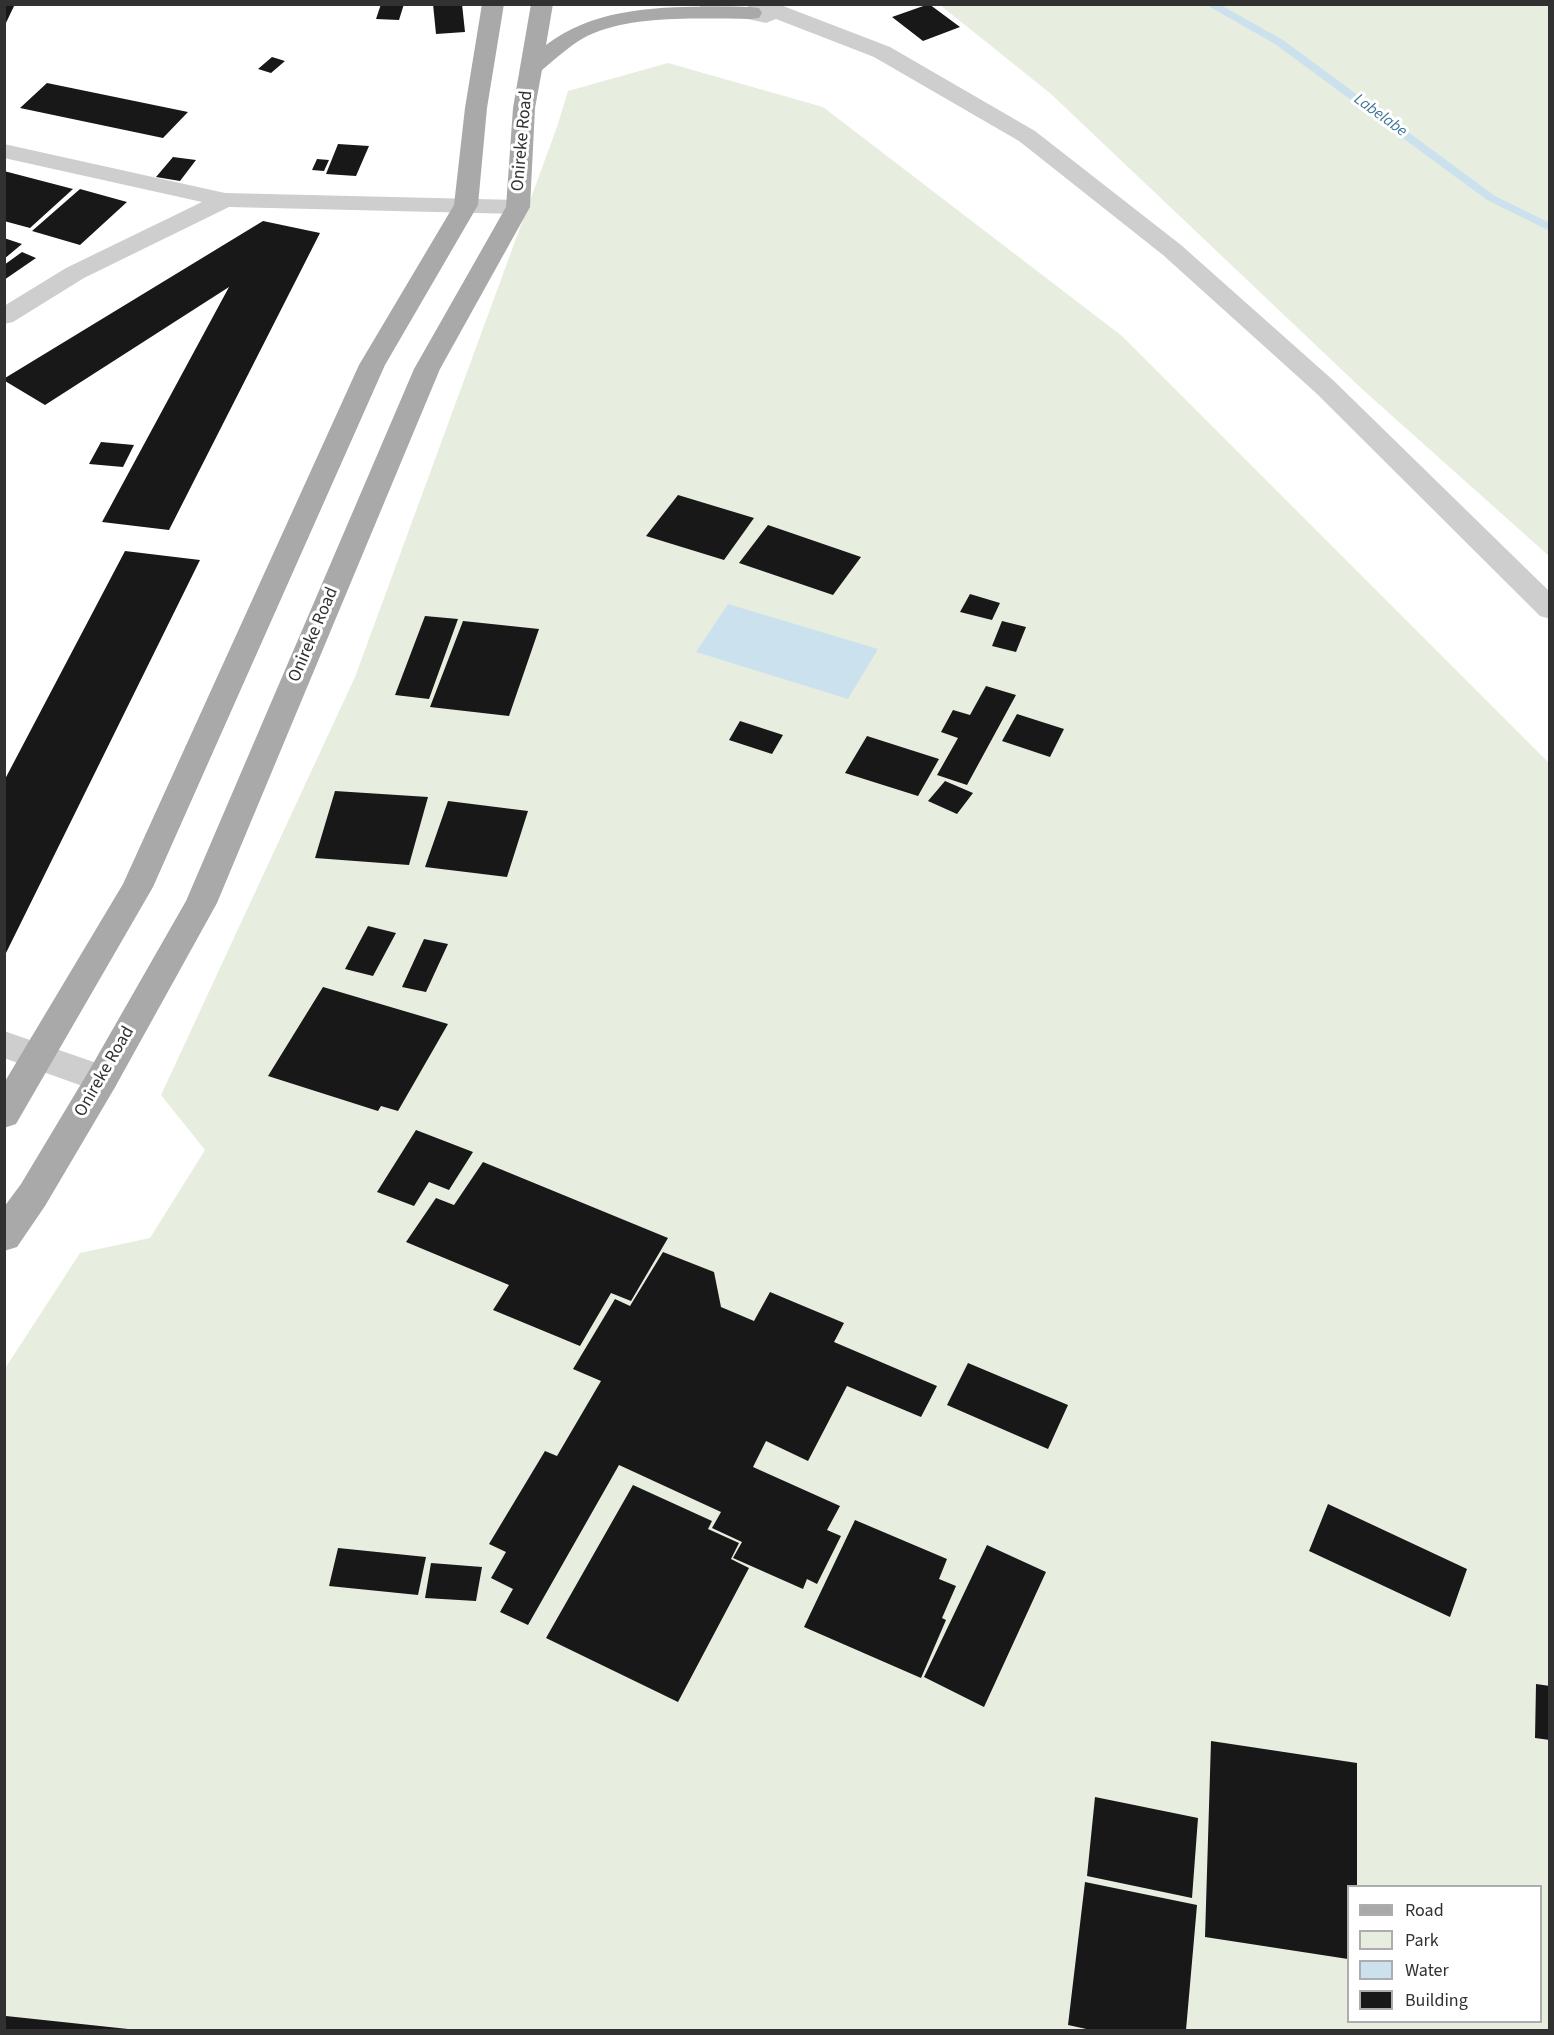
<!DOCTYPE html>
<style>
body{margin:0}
#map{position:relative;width:1554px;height:2035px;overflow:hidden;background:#fff;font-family:"Source Sans 3",sans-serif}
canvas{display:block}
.frame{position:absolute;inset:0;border:6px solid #313131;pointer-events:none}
.legend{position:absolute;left:1347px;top:1885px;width:195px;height:138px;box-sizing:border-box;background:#fff;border:2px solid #adadad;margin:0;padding:8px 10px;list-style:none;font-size:18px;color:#313131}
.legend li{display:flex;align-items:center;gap:12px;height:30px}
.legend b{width:30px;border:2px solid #adadad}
</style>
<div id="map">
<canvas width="1554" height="2035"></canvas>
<div class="frame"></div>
<ul class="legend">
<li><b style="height:8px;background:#a9a9a9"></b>Road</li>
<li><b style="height:16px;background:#e7eedf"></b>Park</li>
<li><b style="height:16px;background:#cbe1ee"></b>Water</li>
<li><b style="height:16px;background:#181818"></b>Building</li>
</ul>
</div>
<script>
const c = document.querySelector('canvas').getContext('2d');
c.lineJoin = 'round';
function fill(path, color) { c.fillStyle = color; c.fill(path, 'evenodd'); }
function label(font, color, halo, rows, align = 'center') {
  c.font = font + ' "Source Sans 3",sans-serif'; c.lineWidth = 6; c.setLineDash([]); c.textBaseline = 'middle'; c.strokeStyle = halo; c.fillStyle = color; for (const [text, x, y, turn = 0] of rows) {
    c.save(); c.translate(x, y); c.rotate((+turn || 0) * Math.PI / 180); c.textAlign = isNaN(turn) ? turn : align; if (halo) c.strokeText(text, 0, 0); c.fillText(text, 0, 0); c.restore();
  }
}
fill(new Path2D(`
 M940,5H1549V556L1362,389L1051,94Z
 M668,63L823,107L1122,336L1549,763V2030H5L4,1370L80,1253L150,1238L205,1150L161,1095L355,677L557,127L568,91ZM1348,1886H1540V2022H1348Z`), '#e7eedf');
fill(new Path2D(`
 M728,604L878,649L848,699L696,652Z`), '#cbe1ee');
fill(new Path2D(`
 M1205,4H1219L1283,40L1495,196L1550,223V231L1487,200L1275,44Z`), '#cbe1ee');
fill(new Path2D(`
 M4,4H15L4,27Z
 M381,4H404L399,20L376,19Z
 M433,4H462L465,32L436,34Z
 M929,4L960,27L923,41L892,17Z
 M272,57L285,61L271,73L258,69Z
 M47,83L188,112L163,138L20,108Z
 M338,144L369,146L356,176L326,174Z
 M173,157L196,160L180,181L156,177Z
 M317,159L329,160L324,171L312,170Z
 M4,171L73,189L30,228L4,221Z
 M80,189L127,202L80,245L32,231Z
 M263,221L320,233L169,530L102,522L229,287L45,405L5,381V378Z
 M4,238L22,244L4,259Z
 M22,252L36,258L4,280V265Z
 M101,442L134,445L123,467L89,464Z
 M678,495L754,518L724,560L646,536Z
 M768,525L861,557L833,595L739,563Z
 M125,551L200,560L4,957V781Z
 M970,594L1000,603L992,620L960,612Z
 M425,616L458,619L429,699L395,695Z
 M463,621L539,629L509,716L430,707Z
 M1002,621L1026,627L1016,652L992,646Z
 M986,686L1016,695L967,785L937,775L958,738L941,732L953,710L970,715Z
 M1017,714L1064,729L1050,757L1002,741Z
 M740,721L783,735L772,754L729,740Z
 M867,736L939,759L918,796L845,773Z
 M945,781L973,793L957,814L928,801Z
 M335,791L428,797L409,865L315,858Z
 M448,801L528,811L507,877L425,867Z
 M368,926L396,933L373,976L345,969Z
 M424,939L448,944L426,992L402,987Z
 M323,987L448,1024L398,1111L381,1106L378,1111L268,1076Z
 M416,1130L473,1152L449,1190L429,1182L414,1206L377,1192Z
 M483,1162L668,1238L631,1301L611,1293L580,1346L493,1310L509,1285L406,1242L436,1198L454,1205Z
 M663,1252L714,1272L721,1307L754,1321L770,1292L844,1323L834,1342L937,1386L921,1417L847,1386L808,1461L766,1441L753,1467L840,1506L827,1530L841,1536L817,1584L807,1579L803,1589L733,1558L742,1542L712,1528L721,1512L619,1465L528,1625L500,1612L513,1589L491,1578L506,1552L489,1544L545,1451L557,1456L601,1381L573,1369L615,1299L630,1306Z
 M968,1363L1068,1405L1048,1449L947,1405Z
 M633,1485L712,1521L708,1529L739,1543L731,1559L749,1568L678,1702L546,1638Z
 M1328,1504L1467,1569L1450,1617L1309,1551Z
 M855,1520L947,1559L939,1579L956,1586L942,1618L946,1620L921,1678L804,1627Z
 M987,1545L1046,1572L984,1707L924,1677Z
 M338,1548L426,1557L418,1595L329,1586Z
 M431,1563L482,1567L476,1601L425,1598Z
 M1536,1684L1550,1686V1740L1535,1738Z
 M1211,1741L1357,1763V1886H1348V1959L1205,1937Z
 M1095,1797L1198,1818L1192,1898L1087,1876Z
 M1085,1882L1197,1905L1186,2030H1091L1068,2025Z
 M6,2016L128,2029V2030H4Z`), '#181818');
fill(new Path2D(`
 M699,4L748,7L747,4H778L890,47L1035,131L1181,245L1334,381L1550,592V619L1540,616L1316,393L1163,255L1019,141L874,57L776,19L766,23L701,9Z
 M4,144L225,193L518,200L526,202L530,207L526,212L518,214L229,207L84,278L13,322L4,324V306L66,268L202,202L4,158Z
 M4,1031L114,1069L119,1079L114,1089L102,1093L4,1058Z`), '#cecece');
fill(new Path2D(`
 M482,4H504L487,108L478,205L385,365L153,887L16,1124L4,1128V1083L123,884L359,365L454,205L465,108Z
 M531,4H553L546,45C603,1 683,7 751,7L759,8L762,13L759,18L751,19C703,19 639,15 594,33C574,41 558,57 542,70L535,108L530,207L440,369L217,903L114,1089L45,1206L17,1247L4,1251V1207L21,1184L90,1069L186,901L414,369L506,207L513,108Z`), '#a9a9a9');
label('italic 16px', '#3c7597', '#fff', [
 ["Labelabe",1380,116,36]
]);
label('18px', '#313131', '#fff', [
 ["Onireke Road",523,141,-85],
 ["Onireke Road",314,635,-67],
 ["Onireke Road",105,1072,-60]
]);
</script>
